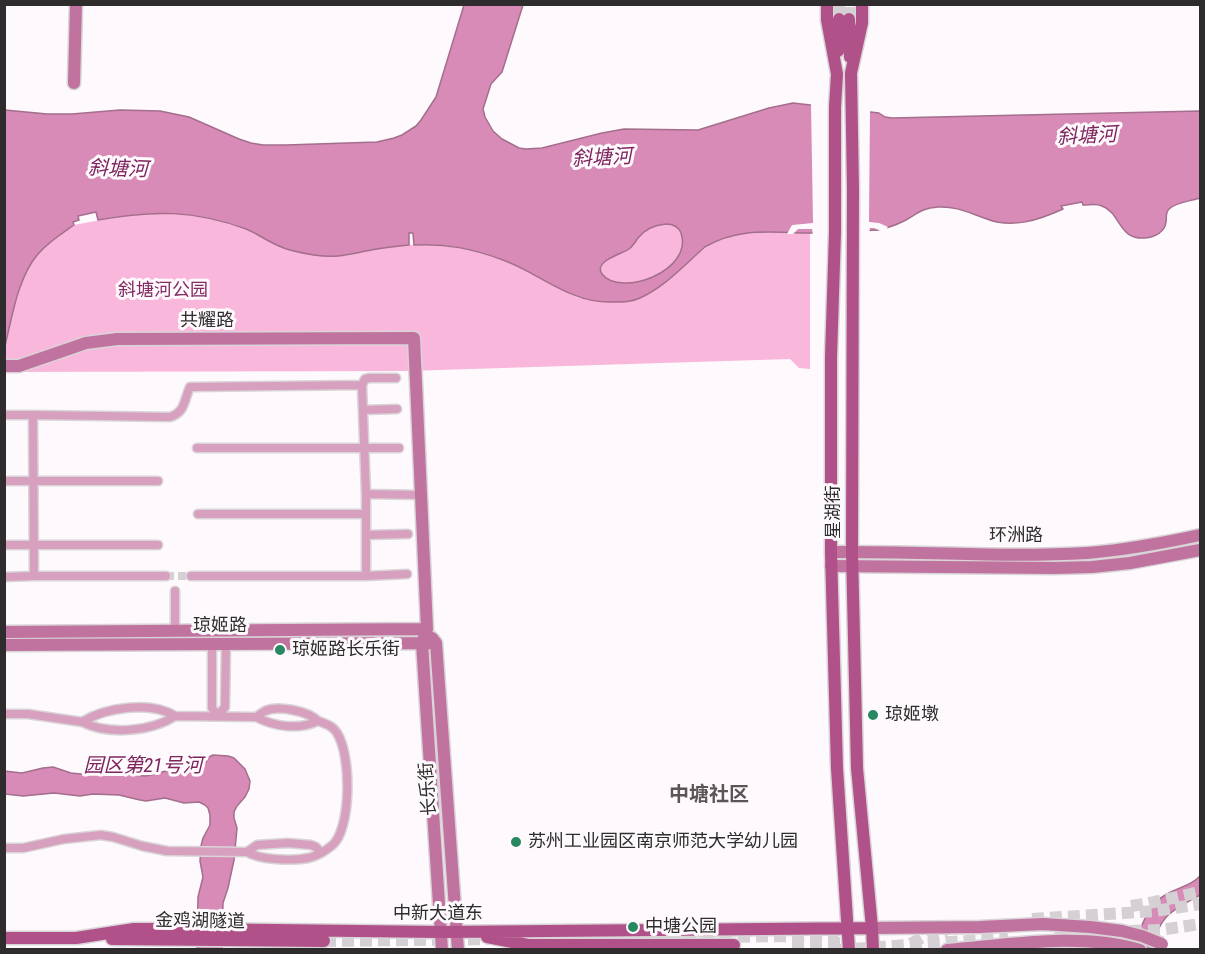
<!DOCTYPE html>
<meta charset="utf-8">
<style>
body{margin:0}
#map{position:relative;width:1205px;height:954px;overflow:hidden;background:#fef9fc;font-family:"Roboto Condensed",sans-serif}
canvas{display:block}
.frame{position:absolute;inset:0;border:6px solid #2e2c2d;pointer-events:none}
</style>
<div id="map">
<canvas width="1205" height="954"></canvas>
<div class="frame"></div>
</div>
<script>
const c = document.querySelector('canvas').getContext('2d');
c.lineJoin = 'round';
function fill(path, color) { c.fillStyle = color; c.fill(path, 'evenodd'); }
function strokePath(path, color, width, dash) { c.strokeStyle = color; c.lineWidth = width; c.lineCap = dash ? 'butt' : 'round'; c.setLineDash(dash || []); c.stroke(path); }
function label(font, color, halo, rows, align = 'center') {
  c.font = font + ' "Roboto Condensed","Noto Sans SC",sans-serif'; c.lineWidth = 6; c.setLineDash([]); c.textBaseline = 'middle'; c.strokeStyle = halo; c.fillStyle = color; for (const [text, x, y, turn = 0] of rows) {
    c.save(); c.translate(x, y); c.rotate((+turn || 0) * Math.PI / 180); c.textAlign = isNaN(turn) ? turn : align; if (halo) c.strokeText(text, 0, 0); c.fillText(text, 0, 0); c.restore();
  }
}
fill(new Path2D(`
 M167,212L197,216L221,221L247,230L286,249L323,256H345L376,249L409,245L431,244L461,247L506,261L576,297L608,302L629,301L639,299L660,286L674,274L667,269C649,280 616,293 601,272C600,258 619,255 628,249C634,245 638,237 644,232C656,223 679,218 682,238C684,250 679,259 670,267L694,256L713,243L740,233L759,231L810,232V369L799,368L790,359L407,371L5,372V301L16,302L24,275L36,256L54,239L74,225L127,215Z`), '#f9b8db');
const water = new Path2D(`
 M464,5H523L502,72L491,84L483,109L485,117L493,131L502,139L519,148L526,149L542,148L602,133L624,129L698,130L769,108L793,103L879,113L885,117L892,118L1200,111V198C1191,201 1176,202 1169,209C1165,213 1167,217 1166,222C1165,232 1155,237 1145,238C1118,240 1121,213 1102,206C1096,203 1089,205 1083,205L1082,202L1061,206L1063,209C1039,220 1012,229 987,219C969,213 957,206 938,207C921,208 917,214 904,221C896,225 887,228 878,230C853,231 829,233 804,233C768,232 738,228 705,247C685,264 665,287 640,298C632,302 623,302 613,302C571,304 541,274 503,260C473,249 446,243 414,245L413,233H409V245C398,246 388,247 377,249C352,253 340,259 314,255C302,253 289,251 279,246C267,241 258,234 246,229C194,210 152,210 98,220L96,212L78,216L79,220L73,222L74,225C61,234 48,242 38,254C18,277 12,317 5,346V110L47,114H72L120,110L160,111L189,117L239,139L251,143L263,145H286L377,142L394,138L402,135L416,126L421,120L436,97ZM666,224C673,224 678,226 681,233C694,271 620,298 602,274C593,261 622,254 629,249C633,246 635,242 638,238C645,229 655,225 666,224Z
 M213,755L228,756L234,758L245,769L250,781L249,789L245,797L237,806L234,812V818L237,828L234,860L228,888L223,903L222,949H197L198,897L203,877L200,861L201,846L203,838L210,825V815L208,808L205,805L199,802L184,803L165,798L146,801L140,800L119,795L93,794L80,796L54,793L23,796L5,794L4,771L22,773L43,768L53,767L71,773L81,774L104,769L120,774L146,776L166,771L176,770L196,772L201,770L209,757Z
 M1200,876V895C1170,912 1161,914 1151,949L1132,950C1140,930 1147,904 1167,894C1179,887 1191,886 1200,876Z`);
fill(water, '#d78bb6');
strokePath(water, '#a46e8d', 1.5);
fill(new Path2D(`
 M811,104H835L870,108L869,222L879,223L888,227L884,232L874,228H870L869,234L813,235L812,229H798L793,234H787L792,225L813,223Z`), '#fef9fc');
strokePath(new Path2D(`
 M166,576H191`), '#d4d0d3', 8, [8, 4]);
strokePath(new Path2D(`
 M839,4V19
 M849,19V4
 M1131,906L1145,904L1200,892
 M1032,919L1155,911L1200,904
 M1130,931L1160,930L1200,924
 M1055,936L1110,933
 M522,939L801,936L838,933
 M324,941L496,939
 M792,944L846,943
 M911,944L928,934L947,931
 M838,950L1008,938`), '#d4d0d3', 12, [12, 6]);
const street = new Path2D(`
 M362,385L365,379L369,378H396
 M363,410L397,409
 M4,415H33
 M197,448H399
 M4,481H158
 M198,514H366
 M366,535L408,534
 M4,545H158
 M166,576H34L33,415L170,417C186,412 184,399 190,387L362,385L366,494L421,495
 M191,576H366V494
 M366,576L407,574
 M4,577L34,576
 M175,591V631
 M212,644V708L218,716L225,707L226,644
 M4,714H28L82,722
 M175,716C151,732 108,735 82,722C106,707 151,701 175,716L256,717C275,727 299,730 318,721C308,711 278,705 265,711C263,712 258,716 256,717
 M318,721C326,724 333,726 337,733C351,755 351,820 336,841C333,846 326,850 321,853L316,847L311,845L288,843L257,845L247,852C259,860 293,861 308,858C313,857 317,855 321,853
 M4,848H23L64,839L101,835L113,837L142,846L167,851L247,852`);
const secondary = new Path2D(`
 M74,83L76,4
 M4,366H19L86,343L117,339L414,338L427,629L422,643L442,950
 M831,552C916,551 1002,558 1087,553C1125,550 1163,543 1200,535
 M831,566L1054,568L1092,567L1130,563L1200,550
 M4,632L427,629
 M432,638L436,643L458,950
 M4,645L436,643
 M872,928L980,927L1043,924L1090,927L1122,931
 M947,950C1009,945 1080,932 1140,950`);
const primary = new Path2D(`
 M827,4V20L837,74L835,107V232L831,357V552L837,768L849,950
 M862,4V23L851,73L853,189L852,552L857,768L872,928L873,950
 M849,19L850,57
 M838,51L839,19
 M487,937L528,945H734
 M4,938H76L134,929H190L441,932L872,928
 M112,939L324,941`);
strokePath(street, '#d9d4d7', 11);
strokePath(secondary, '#d9d4d7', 15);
strokePath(primary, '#d9d4d7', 15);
strokePath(street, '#d7a0be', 8);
strokePath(secondary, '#c173a0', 12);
strokePath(primary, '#b0518a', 12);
const secondaryBridge = new Path2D(`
 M1122,931L1142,936L1162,944`);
strokePath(secondaryBridge, '#d9d4d7', 15, []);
strokePath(secondaryBridge, '#c173a0', 12);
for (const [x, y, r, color] of [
 [280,650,6,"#288861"],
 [873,715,6,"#288861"],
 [516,842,6,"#288861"],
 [633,927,6,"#288861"]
]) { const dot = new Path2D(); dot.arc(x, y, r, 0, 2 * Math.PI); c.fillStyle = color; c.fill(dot); strokePath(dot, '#fef9fc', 2); }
label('18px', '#832b63', '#fef9fc', [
 ["斜塘河公园",163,291]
]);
label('18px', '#2e2c2d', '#fef9fc', [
 ["共耀路",207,321],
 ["星湖街",834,512,-90],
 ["环洲路",1016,536],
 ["琼姬路",220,626],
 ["长乐街",429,789,-94],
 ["中新大道东",438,914],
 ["金鸡湖隧道",200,922,1]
]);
label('18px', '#2e2c2d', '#fef9fc', [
 ["琼姬路长乐街",292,650],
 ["琼姬墩",885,715],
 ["苏州工业园区南京师范大学幼儿园",528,842],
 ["中塘公园",645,927]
], 'left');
label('italic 20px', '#7d245d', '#fef9fc', [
 ["斜塘河",1087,137,-3],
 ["斜塘河",602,159,-3],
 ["斜塘河",118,170,2],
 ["园区第21号河",143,767]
]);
label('bold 20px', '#5a5557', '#fef9fc', [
 ["中塘社区",709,796]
]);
</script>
